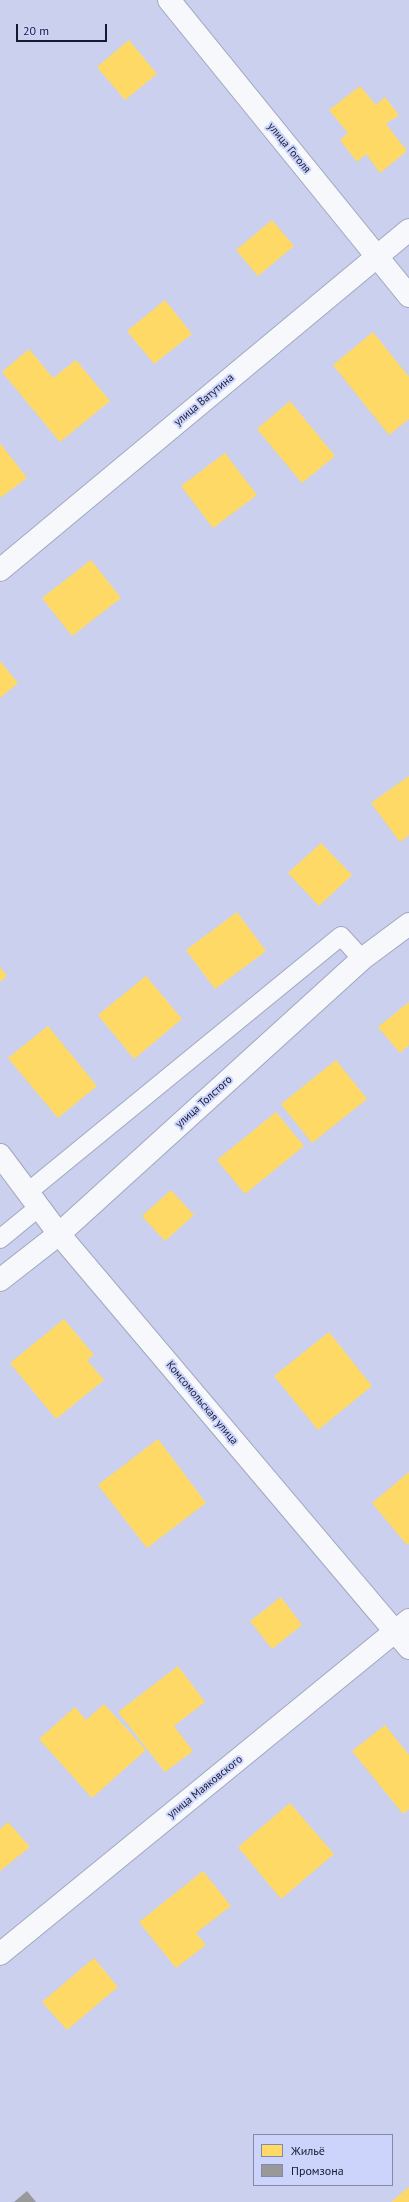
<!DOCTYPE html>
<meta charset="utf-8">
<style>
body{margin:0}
#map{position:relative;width:409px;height:2202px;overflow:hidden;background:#cad0ed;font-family:"PT Sans",sans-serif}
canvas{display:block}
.legend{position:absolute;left:253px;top:2134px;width:140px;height:52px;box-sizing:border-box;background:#ccd4fc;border:1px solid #8389ab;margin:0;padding:5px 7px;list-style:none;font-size:12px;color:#151931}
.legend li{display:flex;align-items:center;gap:8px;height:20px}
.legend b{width:20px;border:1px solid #8389ab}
.scale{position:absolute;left:16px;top:24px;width:91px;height:18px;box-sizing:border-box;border:2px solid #151931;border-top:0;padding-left:5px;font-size:12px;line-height:14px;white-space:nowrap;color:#151931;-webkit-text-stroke:3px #ccd4fc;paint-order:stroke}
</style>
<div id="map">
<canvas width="409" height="2202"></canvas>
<ul class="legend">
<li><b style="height:11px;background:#ffd966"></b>Жильё</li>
<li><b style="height:11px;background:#999"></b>Промзона</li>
</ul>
<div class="scale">20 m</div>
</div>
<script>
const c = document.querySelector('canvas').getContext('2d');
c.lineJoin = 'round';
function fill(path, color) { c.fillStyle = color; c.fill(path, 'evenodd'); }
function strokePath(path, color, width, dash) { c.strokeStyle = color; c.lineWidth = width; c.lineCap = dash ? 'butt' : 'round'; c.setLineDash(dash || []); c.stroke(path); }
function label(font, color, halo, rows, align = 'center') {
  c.font = font + ' "PT Sans",sans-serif'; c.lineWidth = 4; c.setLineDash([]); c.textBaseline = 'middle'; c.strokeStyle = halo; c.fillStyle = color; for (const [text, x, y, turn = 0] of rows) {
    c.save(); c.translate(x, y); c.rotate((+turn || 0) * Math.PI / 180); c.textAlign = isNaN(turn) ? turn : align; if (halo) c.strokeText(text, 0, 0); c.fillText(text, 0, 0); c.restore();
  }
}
fill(new Path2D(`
 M129,40L157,74L125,100L97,67Z
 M360,86L376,105L385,97L399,115L386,124L407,151L380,173L366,154L357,162L340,140L348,133L329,110Z
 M272,220L294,246L258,276L236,250Z
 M165,300L192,334L154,364L127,331Z
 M373,332L409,377V419L389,435L333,365Z
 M29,349L53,378L76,360L110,401L60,442L2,372Z
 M290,401L335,456L302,483L257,429Z
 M0,443L27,478L0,498Z
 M225,453L257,495L213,528L181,486Z
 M91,560L121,598L72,636L42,598Z
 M0,661L18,683L0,698Z
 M409,776V835L400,842L371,803Z
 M321,843L352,875L319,906L288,873Z
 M237,912L266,951L215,989L186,950Z
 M0,967L7,976L0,982Z
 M146,976L182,1019L134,1059L98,1015Z
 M409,1002V1045L400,1053L378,1027Z
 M48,1026L97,1086L58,1118L8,1058Z
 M336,1060L367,1099L312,1143L281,1104Z
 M276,1112L304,1146L245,1194L217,1160Z
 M171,1190L194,1215L165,1241L142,1216Z
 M64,1319L94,1355L87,1360L104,1380L56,1419L10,1363Z
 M329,1332L372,1386L318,1430L274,1376Z
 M158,1439L206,1503L147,1548L98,1485Z
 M409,1472V1543L407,1545L372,1503Z
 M281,1597L302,1625L272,1649L250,1621Z
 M178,1666L205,1702L174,1726L193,1751L165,1772L118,1712Z
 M104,1704L146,1750L92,1798L39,1739L75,1707L86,1720Z
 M385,1725L409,1755V1809L403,1814L352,1751Z
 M290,1803L334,1854L281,1899L238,1847Z
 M8,1822L30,1847L0,1871V1829Z
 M203,1871L231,1906L196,1933L206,1945L176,1968L139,1922Z
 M94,1958L118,1987L67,2030L42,2002Z
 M409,2187V2202H391Z`), '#ffd966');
fill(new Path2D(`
 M27,2191L36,2202H14Z`), '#999');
const lane = new Path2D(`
 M28,1192L341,936L362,959
 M0,1239L39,1207`);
const street = new Path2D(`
 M169,0L409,296
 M0,570L409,230
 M0,1155L59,1234L409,1648
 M0,1280L59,1234L362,959L409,924
 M0,1954L409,1620`);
strokePath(lane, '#a2a7bf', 20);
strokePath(street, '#a2a7bf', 24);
strokePath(lane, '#f7f8fc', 18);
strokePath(street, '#f7f8fc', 22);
label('11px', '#151931', '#ccd4fc', [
 ["улица Гоголя",289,148,51],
 ["улица Ватутина",204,400,-40],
 ["улица Толстого",204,1102,-42],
 ["Комсомольская улица",202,1403,50],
 ["улица Маяковского",205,1787,-39]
]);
</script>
